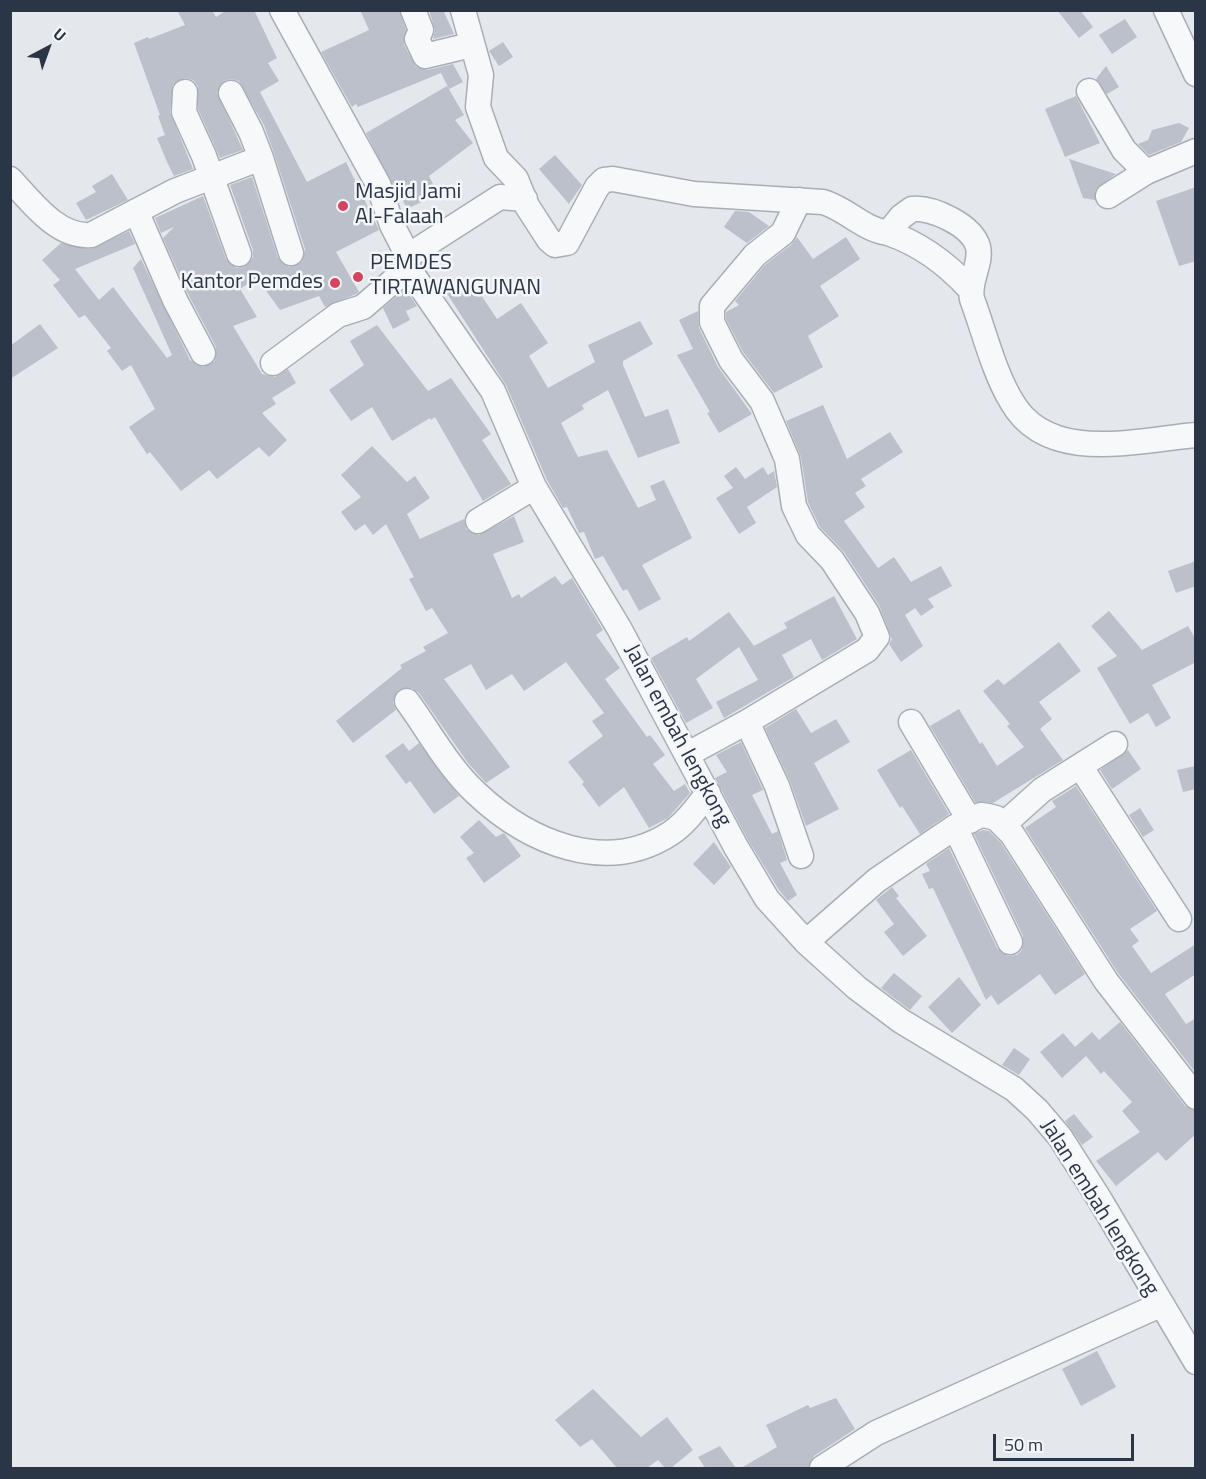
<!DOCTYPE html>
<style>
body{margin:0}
#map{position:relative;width:1206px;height:1479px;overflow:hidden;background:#e4e7ec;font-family:"Titillium Web",sans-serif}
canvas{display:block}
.frame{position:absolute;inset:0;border:12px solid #2a3546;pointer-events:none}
.north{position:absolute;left:18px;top:18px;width:60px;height:60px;-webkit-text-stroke:4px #f4f6f9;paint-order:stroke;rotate:41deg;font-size:16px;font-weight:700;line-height:24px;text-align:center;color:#2a3546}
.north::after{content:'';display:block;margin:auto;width:21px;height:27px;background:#2a3546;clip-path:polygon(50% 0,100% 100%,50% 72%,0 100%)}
.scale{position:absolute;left:993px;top:1434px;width:141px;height:27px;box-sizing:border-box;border:3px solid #2a3546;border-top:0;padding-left:8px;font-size:18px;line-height:21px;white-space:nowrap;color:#2a3546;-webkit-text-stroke:4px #f4f6f9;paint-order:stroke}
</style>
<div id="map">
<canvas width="1206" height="1479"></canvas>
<div class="frame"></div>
<div class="north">U</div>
<div class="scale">50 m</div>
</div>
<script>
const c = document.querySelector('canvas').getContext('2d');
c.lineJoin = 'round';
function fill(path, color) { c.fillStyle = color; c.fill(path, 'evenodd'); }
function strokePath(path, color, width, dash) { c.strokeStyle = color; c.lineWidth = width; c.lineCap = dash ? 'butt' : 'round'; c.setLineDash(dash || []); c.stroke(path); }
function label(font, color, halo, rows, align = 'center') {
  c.font = font + ' "Titillium Web",sans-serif'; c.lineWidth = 5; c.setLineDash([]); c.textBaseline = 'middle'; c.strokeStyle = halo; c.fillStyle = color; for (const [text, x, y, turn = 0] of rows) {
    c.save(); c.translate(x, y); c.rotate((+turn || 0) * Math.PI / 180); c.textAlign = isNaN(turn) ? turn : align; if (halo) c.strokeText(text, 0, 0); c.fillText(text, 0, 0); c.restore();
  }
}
fill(new Path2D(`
 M177,10H212L216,17L227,10H254L277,58L268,63L279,81L260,92L307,182L346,162L379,230L336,252L359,292L356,294L325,307L319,296L280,310L257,278L240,289L257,317L233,326L262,374L275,377L288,369L296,383L272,398L276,404L262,413L287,440L269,457L259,447L217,479L209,470L181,491L150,452L147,454L129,427L155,409L131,365L122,371L107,351L111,348L85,315L79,318L53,285L60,280L42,260L61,243L91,249L129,231L135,244L75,269L99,300L113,287L167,358L172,355L133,268L141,259L190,360L203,367L215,361L216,347L188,294L163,238L174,227L161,233L155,218L203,196L226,259L236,268L244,267L253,257V250L230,185L252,177L278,258L289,267L302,262L305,249L274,153L264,125L239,81L231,79L224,81L217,93L243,150L220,158L198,109V86L193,80L185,78L173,85L170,112L193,169L174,176L167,162L157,138L165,135L158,116L160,115L134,43L148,37L149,39L185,25Z
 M360,10H399L406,30L404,45L416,67L428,70L453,64L463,82L449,89L441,73L358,107L356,104L352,107L321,52L369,30Z
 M429,10H443L454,34L433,39L435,30Z
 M1057,10H1080L1093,27L1079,38Z
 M1125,19L1137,37L1112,54L1099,35Z
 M503,42L513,57L499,66L489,51Z
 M1106,66L1119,87L1107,94L1096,79Z
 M447,86L464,115L455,120L473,143L429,176L438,194L407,209L398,190L396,192L366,133Z
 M1076,96L1100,143L1065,157L1045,109Z
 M1179,123L1189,128L1181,142L1149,155L1138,144L1148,140L1152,130Z
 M555,155L582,185L569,204L539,169Z
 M1069,159L1116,174L1096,189L1095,200L1083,198Z
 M112,174L128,200L86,220L76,203L96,192L92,186Z
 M1196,187V261L1179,266L1156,201Z
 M735,211L749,212L769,226L747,243L724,227Z
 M797,237L813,259L846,237L860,259L820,286L839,316L808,336L823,367L774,393L743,352L726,319V312L739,305L735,301L765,265L792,244Z
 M469,277L497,319L521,303L548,343L529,356L548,388L595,362L588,345L640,321L653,344L623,361V365L645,417L668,409L680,443L638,458L608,390L582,405L584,409L561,423L578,457L607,450L638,508L656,500L650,486L664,480L692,538L642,565L661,599L639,611L627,589L623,591L603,556L595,559L584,532L579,533L567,507L563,508L547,480L506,385L446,292Z
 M405,289L417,306L406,311L410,320L393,329L383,308Z
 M698,311L699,328L718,367L752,414L719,433L707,413L710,412L677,355L693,349L679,320Z
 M40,324L58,348L10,379V346Z
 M377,325L428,391L451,378L491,434L482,440L511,484L483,501L435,417L431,420L430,418L392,441L372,407L351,421L329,390L364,365L350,341Z
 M823,405L847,459L890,432L903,452L861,479L866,486L855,493L865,507L844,521L878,568L894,557L911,582L941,566L952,586L928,599L934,607L921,616L915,608L905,615L923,646L901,662L889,644L892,639L879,605L844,552L820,527L808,502L801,457L786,421Z
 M372,446L407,482L415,476L430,498L407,514L420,539L464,519L466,529L479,535L514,516L524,542L493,554L512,598L519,594L521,598L555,576L562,585L572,578L603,630L596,635L620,668L605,679L647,737L650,735L665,755L653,764L674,791L685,784L690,793L668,818L649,828L624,787L599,807L582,784L584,782L568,762L603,736L592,721L604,713L566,662L524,691L512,674L486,690L471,664L444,679L510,767L486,783L468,763L419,693L412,688L398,690L393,702L396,710L353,743L336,721L402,668L400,665L426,651L423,647L448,633L432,608L426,611L409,579L414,577L386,524L373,535L365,524L355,531L341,512L361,497L341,475Z
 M736,467L745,479L763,467L768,475L774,471L777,487L747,507L756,523L739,534L716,498L733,488L724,476Z
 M1196,561V586L1176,593L1168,571Z
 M834,596L857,639L822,660L811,639L782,655L794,677L724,718L716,702L758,680L739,647L696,679L713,708L686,723L651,658L687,637L689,641L729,612L754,646L787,628L784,623Z
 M1109,611L1142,650L1188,626L1196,640V662L1152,685L1171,718L1156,727L1148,713L1130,724L1097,668L1117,656L1091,626Z
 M1059,642L1081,671L1039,702L1052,719L1040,729L1063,760L993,803L975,802L930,726L959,709L980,744L982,742L997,766L1024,747L1007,726L1010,724L983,691L998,679L1004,685Z
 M796,709L811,733L836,719L850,742L814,763L839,809L806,826L790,781L765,728Z
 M741,742L763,790L752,795L772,834L778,831L787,860L780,863L797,895L788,901L779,890L748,840L715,778L727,772L716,755Z
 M403,743L409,751L419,743L459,796L434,814L410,781L406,784L385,756Z
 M911,750L949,814L920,834L902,806L900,808L877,770Z
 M1128,750L1141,769L1112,789L1100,770Z
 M1196,766V789L1183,792L1177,770Z
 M1076,786L1157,911L1130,929L1139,941L1132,946L1151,973L1196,944V974L1165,994L1186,1024L1196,1018V1073L1118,973L1025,828L1056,807L1052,801Z
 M1140,808L1154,830L1143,837L1129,815Z
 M479,820L496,837L504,833L521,856L484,883L466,858L474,853L460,837Z
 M983,830L989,831L1001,843L1085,974L1055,995L1040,974L998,1005L991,995L986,1000L933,888L929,889L922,874L930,871L926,864L949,848L997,948L1008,956L1017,955L1022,950L1023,936L974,834Z
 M714,842L731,867L714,885L693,864Z
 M892,887L899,896L896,898L927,936L903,956L884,932L894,924L876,900Z
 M894,973L922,996L910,1010L881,988Z
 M959,977L981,1005L952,1033L928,1007Z
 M1120,1022L1185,1106L1196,1111V1134L1166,1161L1158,1152L1116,1186L1096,1161L1140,1132L1122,1111L1132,1102L1104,1071L1101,1074L1086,1056L1062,1078L1040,1052L1063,1033L1075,1047L1092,1032L1099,1040Z
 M1014,1048L1030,1059L1019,1075L1002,1065Z
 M1074,1114L1093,1137L1082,1145L1065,1121Z
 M1097,1351L1116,1387L1081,1406L1062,1369Z
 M593,1389L641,1437L667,1417L693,1450L671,1468H665L658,1460L647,1468H617L592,1439L580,1447L555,1420Z
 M836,1398L855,1429L814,1456L808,1468H741L777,1447L766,1425L808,1405L810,1408Z
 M720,1446L736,1468H705L698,1457Z`), '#bbc0ca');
const minor = new Path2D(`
 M282,10L378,184L392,225L408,256V268L493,391L534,487L619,628L736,847L767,899L806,942L857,988L901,1021L1014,1089L1037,1110L1060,1137L1100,1200L1196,1362
 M413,10L421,30L417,39L425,56L471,45
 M463,10L481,75L478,107L496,158L516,179L527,206L549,240L555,245L567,243L597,187L604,180L613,179L694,194L823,202C847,209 862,229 888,233L901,217L912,209C932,207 972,225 978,247C982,264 968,281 972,299C984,331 994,373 1012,402C1048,465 1137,440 1196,435
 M1166,10L1196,74
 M1089,91L1124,150L1146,172
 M185,92L184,112L204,156L239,254
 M231,93L251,132L261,158
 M10,179C31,201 57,238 91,235L175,191L261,158L291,253
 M1108,196L1146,172L1196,151
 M136,211L175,300L203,353
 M888,233C921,244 947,264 970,289
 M408,256L500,197L525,199
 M273,363L338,315L363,307L408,268
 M478,521L534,487
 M407,701C429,731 448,767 476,793C528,842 606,876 671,833C686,823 697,807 708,793
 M747,722L777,786L801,856
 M911,722L970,821
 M688,754L747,722L867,650L877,637L867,613L832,560L808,535L794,506L787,459L762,401L731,360L712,322V306L755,255L783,233L799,200
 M1080,766L1179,919
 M1003,825L1042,790L1115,744
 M955,827L1010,942
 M806,942L877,880L955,827L981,815L988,816L996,818L1012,834L1106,981L1196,1097
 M822,1468L876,1433L1160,1305`);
strokePath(minor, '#a8aeb7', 27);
strokePath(minor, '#f7f8fa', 24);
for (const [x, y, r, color] of [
 [343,206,6,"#d5455d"],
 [358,277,6,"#d5455d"],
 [335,283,6,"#d5455d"]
]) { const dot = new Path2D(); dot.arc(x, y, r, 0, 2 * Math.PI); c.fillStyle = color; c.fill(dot); strokePath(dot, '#f4f6f9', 2); }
label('22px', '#2a3546', '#f4f6f9', [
 ["Masjid Jami",355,193],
 ["Al-Falaah",355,218],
 ["PEMDES",370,264],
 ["TIRTAWANGUNAN",370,289],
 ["Kantor Pemdes",323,283,"right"]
], 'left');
label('22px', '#2a3546', '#f4f6f9', [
 ["Jalan embah lengkong",677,736,62],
 ["Jalan embah lengkong",1099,1208,58]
]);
</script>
